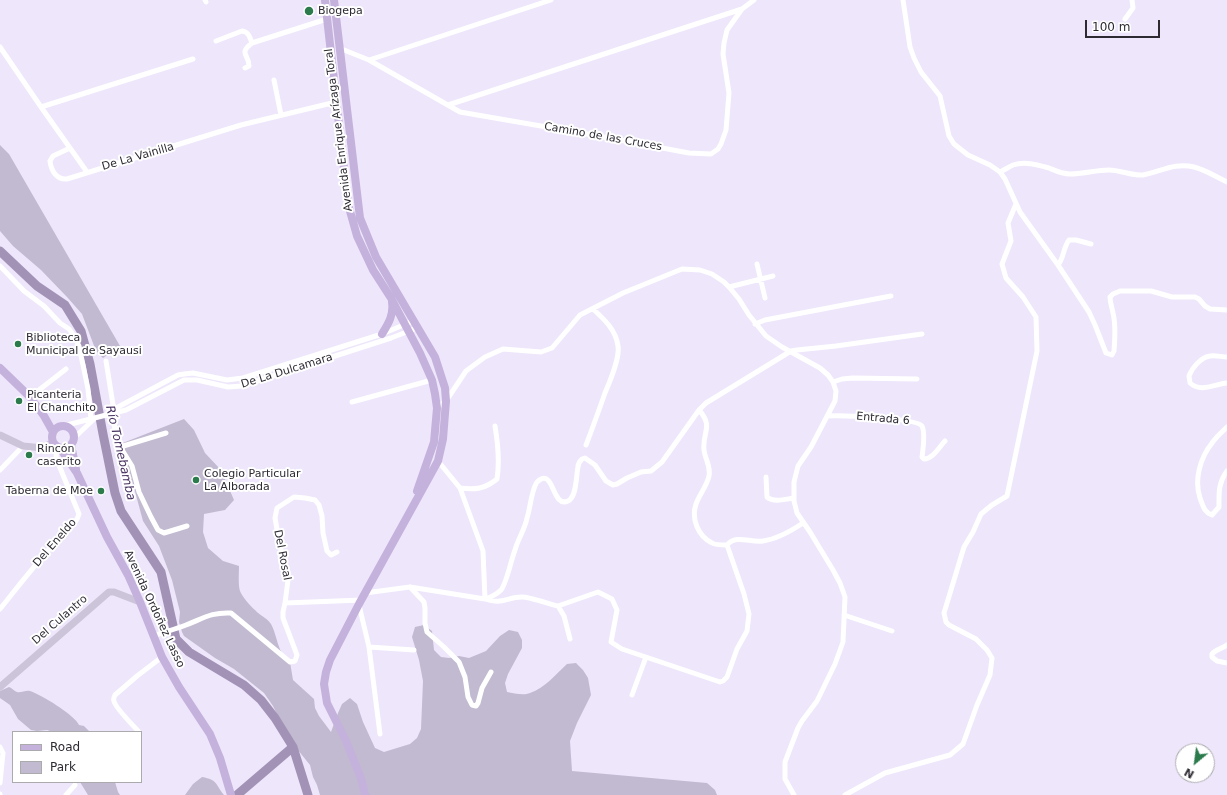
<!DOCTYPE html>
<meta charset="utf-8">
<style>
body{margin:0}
#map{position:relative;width:1227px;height:795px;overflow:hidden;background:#eee6fb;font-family:"DejaVu Sans",sans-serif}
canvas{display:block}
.legend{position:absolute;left:12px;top:731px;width:130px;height:52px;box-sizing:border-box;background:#fff;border:1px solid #abaaad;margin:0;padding:5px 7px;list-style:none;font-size:12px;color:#2d2a32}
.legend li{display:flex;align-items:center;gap:8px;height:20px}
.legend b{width:20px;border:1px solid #abaaad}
.north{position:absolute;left:1175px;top:743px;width:40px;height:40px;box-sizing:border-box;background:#fff;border:1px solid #abaaad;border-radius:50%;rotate:209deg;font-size:11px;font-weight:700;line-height:16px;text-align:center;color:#2d2a32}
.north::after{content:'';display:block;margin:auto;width:14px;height:18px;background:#2b7b4c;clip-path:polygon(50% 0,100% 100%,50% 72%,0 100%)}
.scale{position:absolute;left:1085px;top:20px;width:75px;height:18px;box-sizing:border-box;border:2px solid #2d2a32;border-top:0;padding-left:5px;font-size:12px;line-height:14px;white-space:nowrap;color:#2d2a32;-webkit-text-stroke:3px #fff;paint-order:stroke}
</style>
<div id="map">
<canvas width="1227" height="795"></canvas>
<ul class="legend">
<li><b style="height:5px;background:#c4b1dc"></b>Road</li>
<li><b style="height:11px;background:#c2bad0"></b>Park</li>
</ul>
<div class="north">N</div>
<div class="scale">100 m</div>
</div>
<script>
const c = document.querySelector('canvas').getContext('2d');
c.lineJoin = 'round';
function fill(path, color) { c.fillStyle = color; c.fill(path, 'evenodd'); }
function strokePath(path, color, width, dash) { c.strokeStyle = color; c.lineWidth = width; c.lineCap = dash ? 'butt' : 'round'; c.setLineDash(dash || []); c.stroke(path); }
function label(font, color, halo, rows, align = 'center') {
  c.font = font + ' "DejaVu Sans",sans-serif'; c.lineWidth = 4; c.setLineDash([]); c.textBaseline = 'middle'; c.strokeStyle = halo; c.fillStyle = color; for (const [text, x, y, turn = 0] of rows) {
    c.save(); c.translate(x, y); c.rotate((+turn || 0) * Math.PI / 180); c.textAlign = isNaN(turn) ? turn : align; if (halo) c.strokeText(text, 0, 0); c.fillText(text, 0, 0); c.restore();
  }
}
fill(new Path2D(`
 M0,145L9,154L120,346L103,358L96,351L82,314L67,297L41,270L13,246L0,231Z
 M184,419L194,430L205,453L221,470L234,500L225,510L204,514L203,532L208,548L223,561L239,566C239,572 238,585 240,591C241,595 251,607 255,610C260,616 265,616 271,624C278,637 277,653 290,662L293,680L314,699L315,708L319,716L331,732L338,713L342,704L350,698L357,704L363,722L375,748L384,752L410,744L417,738L421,729L423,681L419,660L412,637L415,627L424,625L432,631L434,650L441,657L449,658L459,656L469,658L486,651L500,636L509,630L518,632L522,640V648L508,674L505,683L507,692C514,693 523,696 530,693C545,688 556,674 567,664L576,663L583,670L588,678L591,695L577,723L570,741L572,771L707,783L715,790L717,795H320L317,785L313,777L310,765L289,739L273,706L264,693L234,669L215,658L184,636L182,632L179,622L180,612L172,580L159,546L143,521L133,484L115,446Z
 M9,687C12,688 14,691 17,692C21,693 26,690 30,691C40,694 75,715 79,725L84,726L90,732H53L47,730L37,731L31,730L18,719L10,705L0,698V691Z
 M202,777C218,780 215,784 224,795H185L193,784Z
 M80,782H115L118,792L120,795H88Z`), '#c2bad0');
strokePath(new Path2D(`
 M0,251L37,286L65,305L81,331L90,364L103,434L115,493L121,511L161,572L176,639L189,652L244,685L261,700L275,718L293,747L308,795
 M237,795L293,747`), '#a293b6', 9);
strokePath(new Path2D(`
 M205,0L206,2
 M903,0L910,47L914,58L921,72L940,96L949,136L954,144L968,155L990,165L1000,172L1005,179L1020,212L1058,265L1089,312L1095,325L1106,353L1112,355L1114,351C1115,339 1116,325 1113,313C1112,307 1110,303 1110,297L1113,294L1120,291H1151L1172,297H1195L1199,299L1205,306L1210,309L1227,310
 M1125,19L1133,8L1132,0
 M216,41L242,31C249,32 250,38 252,43
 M0,47L41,107L87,172
 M339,48L369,60L460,112L593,135L689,153L711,154L718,149L721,144L726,130L729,93L723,54L724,43L727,30L742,9L754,0
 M369,60L551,0
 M245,68L249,66C249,54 238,54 252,43L327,19
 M274,80L281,115
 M448,105L742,9
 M41,107L193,59
 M70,148L53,156L50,161C51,171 57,180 67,179L241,125L336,102
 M1000,172C1004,170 1009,167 1013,165C1025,161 1038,165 1049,168C1056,171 1062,174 1070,174C1083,174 1096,170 1109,170C1120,170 1132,176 1143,175C1160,172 1175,162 1194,167C1206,170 1216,177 1227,182
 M757,264L765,298
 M1058,265C1064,258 1063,248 1069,240H1076L1091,244
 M0,266L24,291L44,306L60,323L69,329L74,336L79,346L88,389L91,419
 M729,287L773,276
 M755,324L765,320L891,296
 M1227,357C1222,357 1215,355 1210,356C1201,357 1192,368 1189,376L1190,383C1201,393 1214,384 1227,383
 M106,361L115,417L114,422L116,440L132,466L139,492L151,517L158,530L164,533L187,526
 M833,382L842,379L853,378L917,379
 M30,397L66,369
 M352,402L432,380
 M437,408L446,401L466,371L485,357L503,349L541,352L552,348L580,315L623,293L682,269L700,270L712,274L724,282L729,287L739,299L749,315L766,336L782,347L820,368L828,375L833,382L836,391L835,401L811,447L798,466L794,482V501L797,513L810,532L833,570L840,583L845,597L843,642L835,664L817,701L802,721L798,728L785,762V779L794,795
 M114,413L118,407L178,375L184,374L193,373L227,380L243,378L382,334L413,321
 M827,416C839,415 917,418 922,426C925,432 923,450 922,457L924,459C933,459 939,447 945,441
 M63,426L126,410L184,380H197L228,387L242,386L391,338L417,328
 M1227,427C1222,432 1216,437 1212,443C1200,458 1194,480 1200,498C1203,506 1204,512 1212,515L1219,507C1219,494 1218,483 1227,471
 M74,438L94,419
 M586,445C593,427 599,410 605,393C610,381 620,358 618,346C616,330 604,319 593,309
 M120,447L166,433
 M438,461L460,488L483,551L485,599C491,597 496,595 501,590C507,582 511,560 515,550C518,539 525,529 527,518C530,509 531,495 535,486C536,483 539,480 541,479C554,473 553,508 568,501C577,497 576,475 578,467C578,464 580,461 582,459L585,458L595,465L606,481L613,485L617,484L627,478L641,472L651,471L662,462L699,410L706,403L791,351L797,350L836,346L922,334
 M0,470L23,446
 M766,477L767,497C774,503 786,499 794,498
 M460,488C475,490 485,489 497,479C500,461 498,444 495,426
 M727,545C736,534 750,543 763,541C777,539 791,531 803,523
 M410,587L424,602L425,608V623L427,632L444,647L459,662L465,677L468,697L472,705L476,706L478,703L482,688L491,672
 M365,593L410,587L485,599C502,605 507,597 522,597C530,597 549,604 558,606L564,616L570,639
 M285,603L288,580L280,546L275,518L277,508L294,497L305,498L315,500L319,505L322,516L323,533L327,551L331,555L337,552
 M359,605L369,647L380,734
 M558,606L598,592L612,599L617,610L611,642L622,649L720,682L723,681L727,677L737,649L747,631L749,614L744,594L727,545C722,545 715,545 712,543C698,536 691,519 696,504C699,495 707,486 709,476C711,466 705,459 704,450C702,432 714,427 699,410
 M0,609C20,584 40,558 62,535C68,529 77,523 79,514L56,458L57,446
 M844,615L892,631
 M153,636C164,632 176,629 186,625C204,618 212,612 231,613L290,662L295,661L297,655L283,618V612L285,603L362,600
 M1227,645C1222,649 1216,649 1212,654V657L1217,661L1227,663
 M369,647L414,650
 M632,695L646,657
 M139,732C134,726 115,708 114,701C113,699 114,697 115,695L137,676L162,657
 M0,747L3,753L0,783
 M0,794V795
 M66,795L75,785
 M845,795L885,773L950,755L963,744L977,705L990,675L992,658L987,650L976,639L949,625L946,622L944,613L964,547L973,532L981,514L992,505L1007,496L1037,351L1036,317L1023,297L1006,278L1002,264L1011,241L1008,223L1016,204`), '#fff', 5);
strokePath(new Path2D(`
 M0,435L23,446L43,448L53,442
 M0,687L109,592H114L140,602`), '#ccc4d8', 7);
strokePath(new Path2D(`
 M325,0L348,204L357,236L373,270L391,298L420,353L432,380L435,394L437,408L434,442L417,491
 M334,0L360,218L376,257L435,357L445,388L446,401L443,439L438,461L359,604L330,660L326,672L324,684L327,703L346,741L362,781L365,795
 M382,334C388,324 394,315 392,302
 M0,368L30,397L44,416L53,432
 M52 437a11 11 0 1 1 22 0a11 11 0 1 1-22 0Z
 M71,445L76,469
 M60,448L77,473L107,537L128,575L140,602L162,657L179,687L210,734L220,758L231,795`), '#c4b1dc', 8);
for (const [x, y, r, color] of [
 [309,11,5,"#2b7b4c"],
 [18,344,4,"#2b7b4c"],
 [19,401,4,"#2b7b4c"],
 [29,455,4,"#2b7b4c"],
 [196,480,4,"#2b7b4c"],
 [101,491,4,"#2b7b4c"]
]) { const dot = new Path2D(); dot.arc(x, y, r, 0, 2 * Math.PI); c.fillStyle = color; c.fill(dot); strokePath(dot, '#fff', 1.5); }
label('11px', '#2d2a32', '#fff', [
 ["Biogepa",318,11],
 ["Biblioteca",26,338],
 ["Municipal de Sayausi",26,351],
 ["Picanteria",27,395],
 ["El Chanchito",27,408],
 ["Rincón",37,449],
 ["caserito",37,462],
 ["Colegio Particular",204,474],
 ["La Alborada",204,487],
 ["Taberna de Moe",93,491,"right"]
], 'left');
label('11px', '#2d2a32', '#fff', [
 ["Avenida Enrique Arízaga Toral",339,130,-97],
 ["Camino de las Cruces",603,137,10],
 ["De La Vainilla",138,157,-16],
 ["De La Dulcamara",287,371,-17],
 ["Entrada 6",883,419,5],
 ["Del Eneldo",55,543,-49],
 ["Del Rosal",282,555,79],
 ["Avenida Ordoñez Lasso",154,609,65],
 ["Del Culantro",60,620,-41]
]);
label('italic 12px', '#473160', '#fff', [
 ["Río Tomebamba",120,453,77]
]);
</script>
